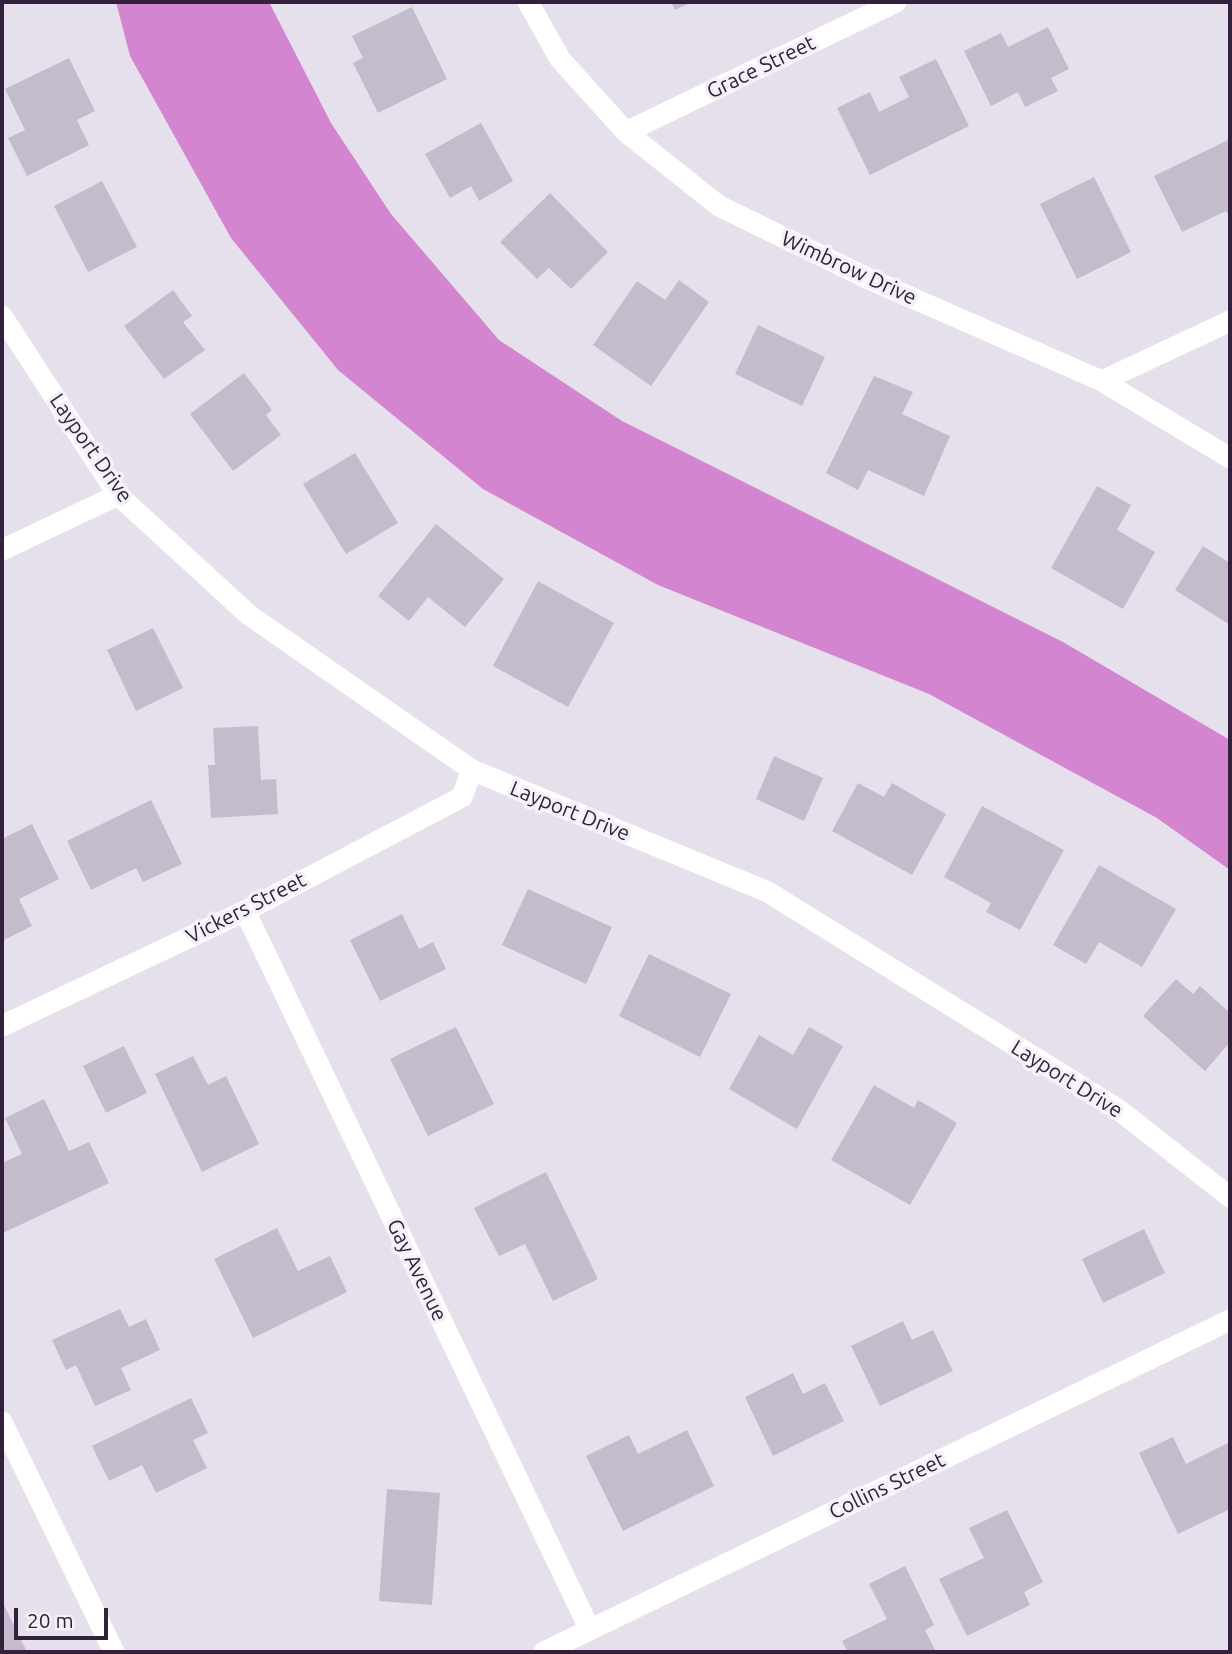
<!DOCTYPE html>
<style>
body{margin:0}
#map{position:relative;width:1232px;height:1654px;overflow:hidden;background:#e5e0ec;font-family:Ubuntu,sans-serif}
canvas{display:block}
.frame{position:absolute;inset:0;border:4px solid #32203d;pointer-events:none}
.scale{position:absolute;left:14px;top:1608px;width:94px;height:32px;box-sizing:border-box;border:4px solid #32203d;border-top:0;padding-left:9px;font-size:21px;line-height:24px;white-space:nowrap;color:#32203d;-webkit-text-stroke:5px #f4f1f8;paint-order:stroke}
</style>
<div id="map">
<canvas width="1232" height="1654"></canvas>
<div class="frame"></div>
<div class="scale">20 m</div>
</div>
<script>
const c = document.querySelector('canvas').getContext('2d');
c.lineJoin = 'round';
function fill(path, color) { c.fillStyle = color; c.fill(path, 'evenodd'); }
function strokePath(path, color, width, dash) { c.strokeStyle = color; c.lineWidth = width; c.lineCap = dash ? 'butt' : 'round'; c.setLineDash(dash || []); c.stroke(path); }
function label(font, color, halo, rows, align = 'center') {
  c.font = font + ' Ubuntu,sans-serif'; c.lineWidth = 7; c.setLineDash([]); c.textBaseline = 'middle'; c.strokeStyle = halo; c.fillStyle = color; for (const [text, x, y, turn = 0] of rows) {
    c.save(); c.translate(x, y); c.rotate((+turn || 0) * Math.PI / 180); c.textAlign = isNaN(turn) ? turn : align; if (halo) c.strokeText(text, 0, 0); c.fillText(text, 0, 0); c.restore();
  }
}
fill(new Path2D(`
 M116,2H269L331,123L391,214L499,340L622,421L1063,642L1230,740V870L1157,818L929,694L658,585L483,489L338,370L231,238L130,56Z`), '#d485cf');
fill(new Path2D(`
 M671,2H692L675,10Z
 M412,7L447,79L378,113L353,63L363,58L352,36Z
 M1048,27L1069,69L1051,78L1058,91L1025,107L1018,92L991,106L964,51L1001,33L1008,47Z
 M69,58L95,111L77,120L89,145L27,176L8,138L25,130L5,89Z
 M936,59L969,126L870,175L837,108L870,92L879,112L909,97L899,77Z
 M481,123L513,181L479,201L471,186L450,198L425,154Z
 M1230,139V219L1226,211L1182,232L1154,176Z
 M1094,177L1131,252L1077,279L1040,204Z
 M102,181L137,247L88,272L54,206Z
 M550,193L608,252L571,289L549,268L537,279L500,242Z
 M679,280L709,302L651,386L593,345L637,281L665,300Z
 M173,290L192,316L183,322L205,350L164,379L124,326Z
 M758,325L825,357L802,406L735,374Z
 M244,373L272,410L266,415L281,435L233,471L190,414Z
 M874,376L913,392L902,414L950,436L924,496L868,470L858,490L826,473Z
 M355,453L398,523L346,554L303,484Z
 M1097,486L1131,505L1117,530L1155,552L1123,609L1051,568Z
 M436,524L504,579L465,627L428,597L409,621L378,596Z
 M1203,546L1230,563V625L1175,590Z
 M538,581L614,623L568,707L493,666Z
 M153,628L183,688L136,711L107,650Z
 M258,726L261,780L276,779L278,814L211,818L208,765H215L213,728Z
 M774,756L823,778L804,821L756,799Z
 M858,783L884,797L892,783L946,814L912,875L832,831Z
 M151,800L182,864L143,882L136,868L91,890L67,841Z
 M982,806L1064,850L1020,930L986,912L991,903L944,877Z
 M32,824L59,879L19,899L32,926L2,941V839Z
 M1099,865L1176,909L1142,967L1099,942L1086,964L1053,945Z
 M528,889L612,927L586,984L502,945Z
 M402,914L419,949L433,942L446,969L380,1001L350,940Z
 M649,954L731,994L700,1057L619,1016Z
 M1176,979L1193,994L1200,986L1230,1013V1042L1205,1071L1143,1016Z
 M456,1027L494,1104L428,1136L390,1059Z
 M809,1027L843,1046L797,1129L729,1089L759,1035L793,1055Z
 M124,1046L147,1093L106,1113L83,1066Z
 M193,1056L208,1085L226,1076L259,1144L202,1172L155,1074Z
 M874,1085L914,1108L918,1100L957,1123L910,1205L831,1160Z
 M44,1099L69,1151L89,1142L109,1183L3,1233L2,1163L22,1154L5,1118Z
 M546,1172L598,1279L553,1301L525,1244L499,1256L474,1208Z
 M277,1228L298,1271L330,1256L347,1292L253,1338L214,1259Z
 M1144,1229L1165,1273L1103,1303L1082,1259Z
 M120,1309L129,1327L146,1319L160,1350L121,1368L131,1390L95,1406L76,1365L66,1370L52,1340Z
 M903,1321L912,1340L933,1330L953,1371L880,1406L851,1346Z
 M793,1373L803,1394L825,1383L844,1421L773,1456L745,1397Z
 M191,1398L208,1433L193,1440L207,1468L156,1493L142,1465L109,1481L92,1446Z
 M687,1430L714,1486L623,1531L586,1456L629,1435L638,1454Z
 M1173,1437L1186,1464L1230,1442V1509L1178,1534L1139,1453Z
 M387,1489L440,1493L432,1605L379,1601Z
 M1007,1510L1043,1582L1024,1592L1030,1605L967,1636L939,1579L984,1558L969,1528Z
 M905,1566L934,1625L925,1630L936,1652H848L842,1641L887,1619L869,1584Z
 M2,1601L27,1652H2Z`), '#c4bccd');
strokePath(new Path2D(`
 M528,2L560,59L626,132L719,206L869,279L1102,381L1230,458
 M626,132L896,2
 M2,316L118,495L249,615L472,770L768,892L1119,1110L1230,1197
 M1102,381L1230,321
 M2,550L118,495
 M245,911L590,1630
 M2,1026L245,911L462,797L472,770
 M2,1422L114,1652
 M544,1652L1230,1320`), '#fff', 21);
label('21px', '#32203d', '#f4f1f8', [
 ["Grace Street",761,67,-26],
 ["Wimbrow Drive",849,268,25],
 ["Layport Drive",91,448,55],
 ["Layport Drive",570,811,22],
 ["Vickers Street",246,908,-27],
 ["Layport Drive",1067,1079,32],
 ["Gay Avenue",417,1270,64],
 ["Collins Street",887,1486,-26]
]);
</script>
